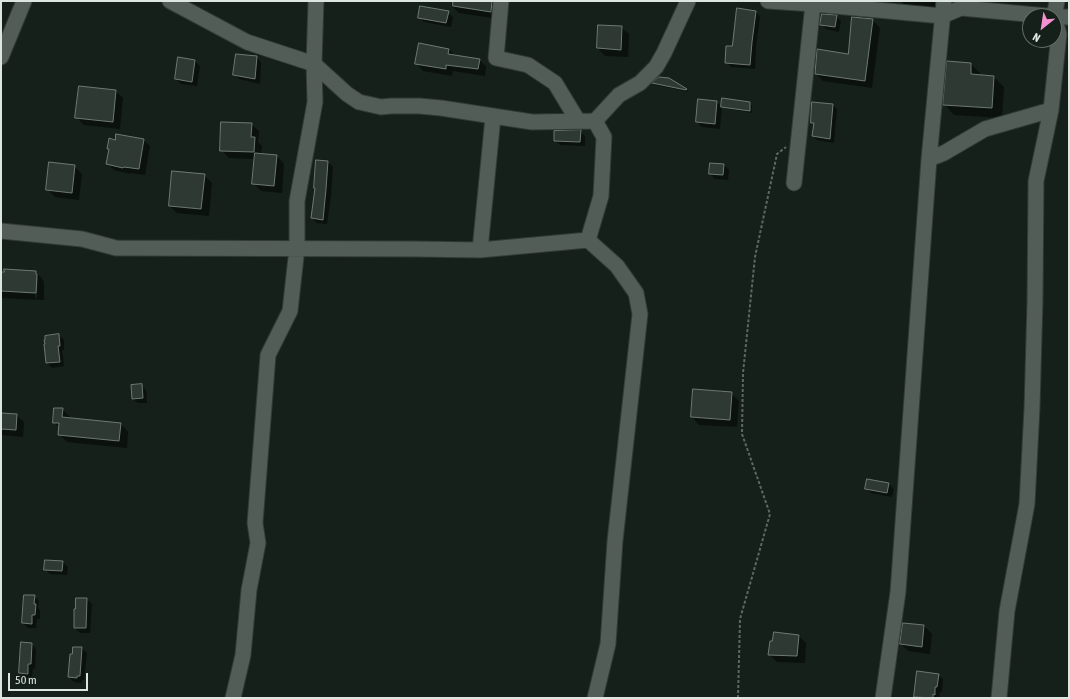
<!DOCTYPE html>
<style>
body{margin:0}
#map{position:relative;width:1070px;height:699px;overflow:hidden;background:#15201a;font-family:"Asap Condensed",sans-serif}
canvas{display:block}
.frame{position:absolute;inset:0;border:2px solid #dde5e0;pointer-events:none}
.north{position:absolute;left:1022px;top:8px;width:40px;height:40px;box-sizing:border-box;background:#15201a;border:1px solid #656f69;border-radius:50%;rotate:210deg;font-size:11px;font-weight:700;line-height:16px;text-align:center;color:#dde5e0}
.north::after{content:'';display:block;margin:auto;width:14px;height:18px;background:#f590d1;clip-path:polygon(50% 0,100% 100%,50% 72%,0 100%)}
.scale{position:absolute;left:8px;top:673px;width:80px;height:18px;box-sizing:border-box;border:2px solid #dde5e0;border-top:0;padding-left:5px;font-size:12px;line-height:14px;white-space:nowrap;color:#dde5e0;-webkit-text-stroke:3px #15201a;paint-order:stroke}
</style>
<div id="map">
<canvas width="1070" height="699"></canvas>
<div class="frame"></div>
<div class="north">N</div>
<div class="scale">50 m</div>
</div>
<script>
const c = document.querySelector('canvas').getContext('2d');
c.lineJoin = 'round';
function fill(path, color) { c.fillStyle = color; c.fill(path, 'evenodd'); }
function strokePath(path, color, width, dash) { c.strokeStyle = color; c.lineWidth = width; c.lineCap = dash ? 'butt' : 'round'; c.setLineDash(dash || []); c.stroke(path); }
fill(new Path2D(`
 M452,1H501L498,19L459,13L451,5Z
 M902,1H936L935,12L909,10L902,2Z
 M448,12L453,17L451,27L424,22L419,17Z
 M756,12L760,17L756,47L755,69L731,67L726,62L732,47Z
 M836,16L841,21L839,32L826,29L822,24Z
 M872,20L880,28L872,88L823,81L816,74L849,55Z
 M621,27L629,34L628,57L605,56L598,48Z
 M449,49L455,56L479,60L486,66L485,76L453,71L452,76L423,71L417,64Z
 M256,57L261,62L260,84L239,79L234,74Z
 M179,58L195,61L200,66L197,86L181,84L176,79Z
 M971,64L981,74V76L994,77L1004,87L1002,118L954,115L944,104Z
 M659,78L686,90L689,92L656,85L654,83Z
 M115,91L123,98L120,129L84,125L76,117Z
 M717,102L722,107L720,129L702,127L697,122Z
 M750,103L752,106V113L724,108L722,106Z
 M833,105L837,109L834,143L817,140L813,136L814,125L812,122Z
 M251,124L259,131L258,142L262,146L261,155L277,156L284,164L282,193L261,191L253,183L256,159L229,158L221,150Z
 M580,131L585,136V146L560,145L555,140Z
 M143,140L150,146L145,175L130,173V174L114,170L108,164L110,150L116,141Z
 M328,162L333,167L331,195L327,224L317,223L312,218Z
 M724,165L729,170L728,180L715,179L710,174Z
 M74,166L82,174L79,200L55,197L47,189Z
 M204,175L212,183L209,216L177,213L170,206Z
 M36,272L43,280L44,283V300L1,298V273ZM36,278H38L37,298H35Z
 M59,335L64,340V350H62L64,366L52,368L47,363Z
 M141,385L146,390L147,403H138L133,399Z
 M694,390L731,393L739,401L737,427L699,425L692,417Z
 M62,409L70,417V419L121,424L128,432L127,448L67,442L59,434L60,428L54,423Z
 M1,414L16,415L24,422L23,437L1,435Z
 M889,484L894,489L892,497L871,493L866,488Z
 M63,562L68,567L67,575L50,574L45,569Z
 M34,596L39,601L38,608L40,610V619H37L36,628H28L23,623Z
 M87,599L92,604L90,633H80L75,628Z
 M904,624L924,626L932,634L930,654L908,651L901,644Z
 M799,636L806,643L805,663L777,662L769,654Z
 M32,644L36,649L35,669L33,668L32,678L25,677L20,673Z
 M74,648H82L87,653L84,680H82V683L74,682L69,677Z
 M938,675L943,679L942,692H940L939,698H917L915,696Z`), '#0007');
const building = new Path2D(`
 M453,1H492L491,12L453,6Z
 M420,6L449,11L446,23L418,18Z
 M737,8L756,11L752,42L750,65L725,63L726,46H732Z
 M822,14L837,15L835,27L820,25Z
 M852,17L873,19L865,81L815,74L817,49L848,54Z
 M598,25L622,26L621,50L597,48Z
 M419,43L449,49L448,54L480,59L478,69L446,65V69L415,64Z
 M236,54L257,56L255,79L233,75Z
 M178,57L195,60L192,82L175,79Z
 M947,61L971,63V74L994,76L992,108L943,105Z
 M659,77L669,78L687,89L686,90L652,83Z
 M79,86L116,90L113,122L75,118Z
 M722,98L750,102V111L721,107Z
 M698,99L717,101L715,124L696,122Z
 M812,102L833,104L830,139L812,136L814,123H811Z
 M221,122L252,123L251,137H255L254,152L220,151Z
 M581,130L580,142L554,141V131Z
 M116,134L144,139L139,169L124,167L123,168L106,164L109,149H107L109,138L115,140Z
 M255,153L277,155L274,186L252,184Z
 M316,160L328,161L326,189L323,220L311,218L315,188H314Z
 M49,162L75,165L72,193L46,190Z
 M710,163L724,164L723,175L709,174Z
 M172,171L205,174L201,209L169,206Z
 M4,269L36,271V274H37L36,293L1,291V272H4Z
 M59,334L60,346H58L60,362L46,363L44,344H45L44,340H45V336Z
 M142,384L143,398L132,399L131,385Z
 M693,389L732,392L730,420L691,417Z
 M54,408H63L62,417L121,423L119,441L58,435L59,423H53Z
 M1,413L17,414L16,430L1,429Z
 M867,479L889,483L887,493L865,489Z
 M45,560L63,561L62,571L44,570Z
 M24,595H35L34,604H36L35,615H32V624L22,623Z
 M76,598H87L86,628H74V609H75Z
 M903,623L924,625L922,647L900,644Z
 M774,632L799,635L797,656L768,655L770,641H772Z
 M21,642L32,643L31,664H28V674L19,673Z
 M73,647H82L80,676H77V678L68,677L70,654H72Z
 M917,671L939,674L937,687H935V695L933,694V698L914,697Z`);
fill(building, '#2d3932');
strokePath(building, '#6d7a73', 1);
const minor = new Path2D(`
 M170,1L247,42L314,64L347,94L359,102L381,107L391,106H419L441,108L532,122L595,121L619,95L640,83L656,67L664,53L688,1
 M501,1L496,58L528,65L555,83L578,121
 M768,1L813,4L942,16L961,8L1048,16
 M1054,17H1069
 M1,57L24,1
 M929,159L944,153L985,129L1051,110
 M794,183L813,4
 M1,231L82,239L116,248L416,249L480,250L588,240L601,196L604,137L595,121
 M588,240L617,266L636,293L640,314L615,541L608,644L595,698
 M480,250L493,117
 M233,698L243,655L249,590L258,543L255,523L268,355L290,311L297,248V201L315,102L314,64L316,1
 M883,698L898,592L929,159L944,1
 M999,698L1007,611L1027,504L1032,408L1035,301L1036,181L1051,110L1059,34L1054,17L1057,1`);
strokePath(minor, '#323a35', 17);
strokePath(new Path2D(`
 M738,698L740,619L770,514L742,434L743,373L755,257L777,154L786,147`), '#5e6862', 2, [3, 2]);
strokePath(minor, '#515d56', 15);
</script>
